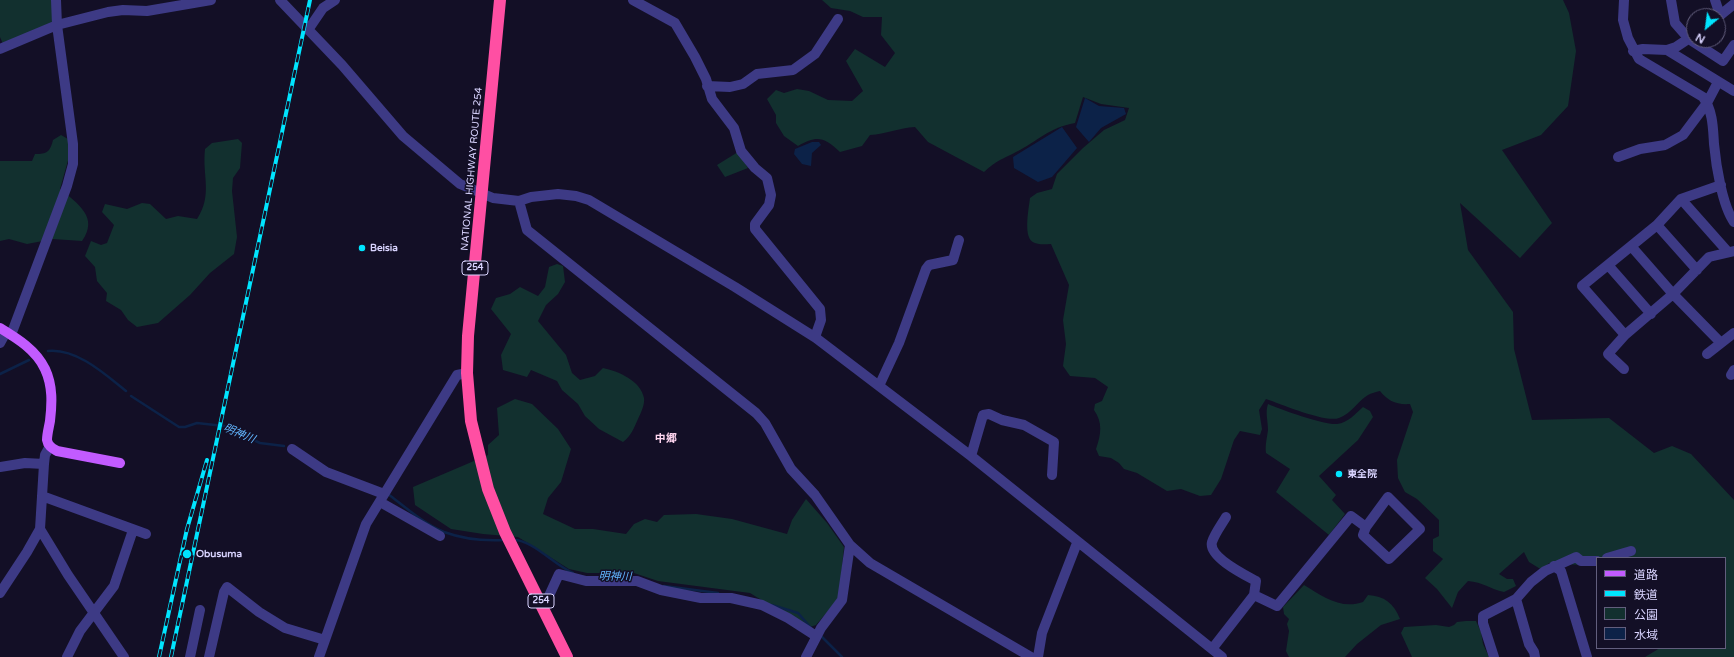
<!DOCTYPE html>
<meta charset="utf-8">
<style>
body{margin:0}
#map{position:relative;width:1734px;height:657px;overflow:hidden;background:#130f26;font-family:"Varela Round","Noto Sans JP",sans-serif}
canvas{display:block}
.legend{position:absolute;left:1596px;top:557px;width:130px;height:92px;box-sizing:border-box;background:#130f26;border:1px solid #625e7d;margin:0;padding:5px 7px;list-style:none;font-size:12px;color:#d9d4ff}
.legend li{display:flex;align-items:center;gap:8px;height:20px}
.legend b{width:20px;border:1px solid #625e7d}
.north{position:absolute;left:1686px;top:8px;width:40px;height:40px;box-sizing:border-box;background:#130f26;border:1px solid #625e7d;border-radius:50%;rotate:209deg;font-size:11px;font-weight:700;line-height:16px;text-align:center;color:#d9d4ff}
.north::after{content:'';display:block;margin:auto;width:14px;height:18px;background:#00e5ff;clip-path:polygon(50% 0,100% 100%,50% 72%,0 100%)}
</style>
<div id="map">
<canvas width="1734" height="657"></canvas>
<ul class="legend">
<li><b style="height:5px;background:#c25bff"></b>道路</li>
<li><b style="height:5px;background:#00e5ff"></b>鉄道</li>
<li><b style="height:11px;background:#12302f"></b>公園</li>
<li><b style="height:11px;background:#0c2248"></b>水域</li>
</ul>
<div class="north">N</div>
</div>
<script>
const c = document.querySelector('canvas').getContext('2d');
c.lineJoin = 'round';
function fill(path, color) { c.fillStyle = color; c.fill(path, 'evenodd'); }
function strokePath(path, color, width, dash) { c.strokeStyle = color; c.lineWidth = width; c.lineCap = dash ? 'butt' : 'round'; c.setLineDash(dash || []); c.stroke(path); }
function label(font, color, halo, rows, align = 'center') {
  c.font = font + ' "Varela Round","Noto Sans JP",sans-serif'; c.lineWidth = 3; c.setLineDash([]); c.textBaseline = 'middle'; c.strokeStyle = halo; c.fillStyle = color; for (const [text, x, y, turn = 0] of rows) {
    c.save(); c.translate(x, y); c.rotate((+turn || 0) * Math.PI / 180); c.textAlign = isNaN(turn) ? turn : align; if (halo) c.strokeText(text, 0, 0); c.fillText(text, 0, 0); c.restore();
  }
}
fill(new Path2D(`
 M0,0H52L53,20L51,23L3,44L0,37Z
 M822,0H1563L1569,13L1576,51L1568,106L1541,135L1502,150L1552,223L1520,258L1460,203L1468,250L1513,312L1514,349L1532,420L1609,418L1654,453L1672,446L1691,454L1734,500V657H1645L1660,648H1725V558H1597V566L1549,563L1542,570L1529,562L1524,552L1499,574L1507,579H1513L1516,586L1504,592C1490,589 1483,582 1468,581L1458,592L1452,608L1437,589L1425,578L1443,559L1433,551V539L1439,536V520L1417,499L1405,492L1398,478L1397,460L1413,412L1410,404C1396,405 1388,401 1380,391C1376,392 1371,393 1368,395C1358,401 1351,414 1339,418C1325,423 1281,404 1266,399L1259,410L1262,429L1260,435L1240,431L1234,440L1221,479L1211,495L1200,496L1181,489L1167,491L1137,473L1124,469L1119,463L1111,458L1099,456L1096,449C1101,434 1103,423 1094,410L1095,404L1102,401L1108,387L1095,378L1070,376L1063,366L1066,344L1063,320L1069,285L1051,244C1046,244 1040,245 1035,243C1022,240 1029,208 1030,198L1037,193L1052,189L1057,174L1083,148L1104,130L1125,120L1129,108L1101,104L1083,97L1075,123C1048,128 1038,141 1016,152C1001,160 997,160 984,172L928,142L915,127C899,128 886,134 870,135L862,146L840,152C824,137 817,135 798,146L784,136L776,123V115L767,99L776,90L784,93L797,89L809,91L828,100L852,101L863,91L846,61L855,49L885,67L895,53L881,35L882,17H863L850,11L831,8Z
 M61,135L68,139L69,157L60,189C78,204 99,217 82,241L53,239L27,244L9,239L0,241V161H32L35,154C47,154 50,152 53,140Z
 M238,139L242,143L240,168L233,178L232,191L237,237L234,254L210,273L190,295L158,323L137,327L128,320L121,310L106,301L107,293L97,281L95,267L85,256L91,241L101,245L107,243L114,225L102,212L105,204L127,209L142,203L150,204L166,219L178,216L197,219C213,194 202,177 205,149L212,143Z
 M738,152L748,168L725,177L717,165Z
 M557,264L563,266L565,282L558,294L546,305L538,321L566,355L572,373L580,380L595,376L603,368C618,371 641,381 644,398C645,404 641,413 638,419C634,428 631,436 623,442L599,429L585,416L578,404L562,390L557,381L531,370L527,377L503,370L501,355L511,334L491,309L496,298L510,294L520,287L538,296L545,287L549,267Z
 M515,399L532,404L558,429L571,449L561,482L548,498L543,514L575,529H593L626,534L634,524L645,519L657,522L664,515L696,514L732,519L787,534L792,520L806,499L827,523L844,547L839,598L816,625L807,628L750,593L658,581L634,573H587L569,569L518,537L483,534L451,529L415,505L413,487L488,455V445L499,435L497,408Z
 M1268,404C1282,410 1324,425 1337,424C1348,423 1356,413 1363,407L1370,411L1373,417L1358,440L1319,476L1336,495L1332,500L1345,514L1329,535L1276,492L1290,469L1266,453C1265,445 1267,438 1268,430C1268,420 1265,413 1268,404Z
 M1304,585C1322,596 1341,610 1363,602L1368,595C1384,596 1394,603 1400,619L1381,625L1357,644L1345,657H1289L1286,651L1289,631L1287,624L1289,619L1284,614L1283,607Z
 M1466,621H1476L1481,632L1483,644L1489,657H1412L1401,633L1404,627L1436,625L1449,627L1454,625L1457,622Z`), '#12302f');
fill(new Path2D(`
 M1085,98L1099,106L1124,108L1126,114L1101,128L1089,142L1076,127Z
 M1062,127L1077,148L1052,177L1038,182L1014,168L1013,157Z
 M812,142H819L821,145L812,153L811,166L802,164L794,154L795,149Z`), '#0c2248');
strokePath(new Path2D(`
 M48,351C77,348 106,375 126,391
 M0,374L29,360
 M131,396L179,427H185L197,423L224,426L260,443L284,446
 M388,494C405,507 424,524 444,532C463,539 485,541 504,540
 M513,540C532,539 555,566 573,573
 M664,586L718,593
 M772,605L798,613L811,628
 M820,635L842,657`), '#0c2248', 2.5);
strokePath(new Path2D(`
 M280,0L342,65L403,136L460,184L493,198L519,201L531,197L558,194L576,196L589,200L735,287L816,338L971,456L1222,657
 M633,0L675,23L695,57L706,79L712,99L734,128L741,151L755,168L767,178L771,195L769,205L755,224V229L820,309L821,320L815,337
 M1624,0L1623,20L1628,38L1639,59L1703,97C1713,111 1713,128 1714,144C1716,165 1722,205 1734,222
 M1671,0L1675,23L1689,39L1723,61L1734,45
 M1715,0L1720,15
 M1718,17L1734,4
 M308,30L323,8L335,0
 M0,49L57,25L108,12L123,10L147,11L211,0
 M1667,50L1676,47L1694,35
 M1633,51L1643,49L1667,50L1734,91
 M707,86L730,87L743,84L757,74L793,70L815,54L838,19
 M1618,157L1640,149L1665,145L1683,135L1707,103L1718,82
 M1721,185L1681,199L1657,225L1582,286L1625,335L1673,294L1709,257L1734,251
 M1681,199L1728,252
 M519,201L527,230L756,413L765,423L791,469L815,495L850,545L870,563L1031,657
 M1657,225L1697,270
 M1631,246L1673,294L1721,343
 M1608,265L1651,314
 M11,335L67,186L73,164V144L57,25L56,0
 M0,343L6,332
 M1707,354L1734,333
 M1624,369L1608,354L1625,335
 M1731,375L1734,370
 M879,386L899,343L926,269L929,265L953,260L959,240
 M50,446L45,455L44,464L40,529L68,575L124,657
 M292,449L326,472L384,494
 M971,456L983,415L989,414L1002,420L1024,425L1054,442L1052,475
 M0,467L25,463L44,464
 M42,496L146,534
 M380,502L440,536
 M1226,517C1222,524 1215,533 1212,542C1208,557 1245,575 1256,581L1254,595
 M1607,558L1631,551
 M1554,566L1561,571L1587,657
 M0,593L27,552L40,529
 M1516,599L1529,644L1534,652L1535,657
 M542,604L548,598L559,574L586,581H637L661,590L701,598H731L762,605L788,618L816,636
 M1212,649L1254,595L1277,606L1351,516L1366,527L1388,497L1420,529L1389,559L1363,535L1366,527
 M67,657L80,631L114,586L133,530
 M190,657L200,610
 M209,657L224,592L227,587L259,612L285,628L325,640
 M319,657L366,524L457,375L467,373
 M806,657L821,628L842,600L850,545
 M1038,657L1042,633L1077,543
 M1494,657L1483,623V616L1516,599L1531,582L1545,571L1576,557L1581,561H1597`), '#3d3a85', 10);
strokePath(new Path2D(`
 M0,328C18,339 36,350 45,369C53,386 52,404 50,421C49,427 47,434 47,440C48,446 52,448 57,451L120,463`), '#c25bff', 10);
strokePath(new Path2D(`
 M500,0L468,336L467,373L471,421L488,489L505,532L567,657`), '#ff4fa3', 12);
const rail = new Path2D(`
 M159,657L187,529L207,460
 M171,657L310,0`);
strokePath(rail, '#00e5ff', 4);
strokePath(rail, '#130f26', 2.5, [8]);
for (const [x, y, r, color] of [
 [362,248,4,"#00e5ff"],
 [1339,474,4,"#00e5ff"],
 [187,554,5,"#00e5ff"]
]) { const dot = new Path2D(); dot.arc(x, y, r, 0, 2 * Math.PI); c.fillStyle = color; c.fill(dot); strokePath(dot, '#130f26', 1.5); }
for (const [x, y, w] of [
 [475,268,26],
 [541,601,26]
]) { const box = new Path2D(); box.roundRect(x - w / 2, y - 7, w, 14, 3); c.fillStyle = '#130f26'; c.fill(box); strokePath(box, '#d9d4ff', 1); }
label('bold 9px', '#d9d4ff', null, [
 ["254",475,268],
 ["254",541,601]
]);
label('10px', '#d9d4ff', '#130f26', [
 ["NATIONAL HIGHWAY ROUTE 254",472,169,-85]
]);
label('bold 10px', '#d9d4ff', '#130f26', [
 ["Beisia",370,248],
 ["東全院",1347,474],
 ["Obusuma",196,554]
], 'left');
label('italic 11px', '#62b6ff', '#130f26', [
 ["明神川",239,434,23],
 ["明神川",615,577,1]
]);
label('bold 11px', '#ffd6f0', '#130f26', [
 ["中郷",666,439]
]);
</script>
